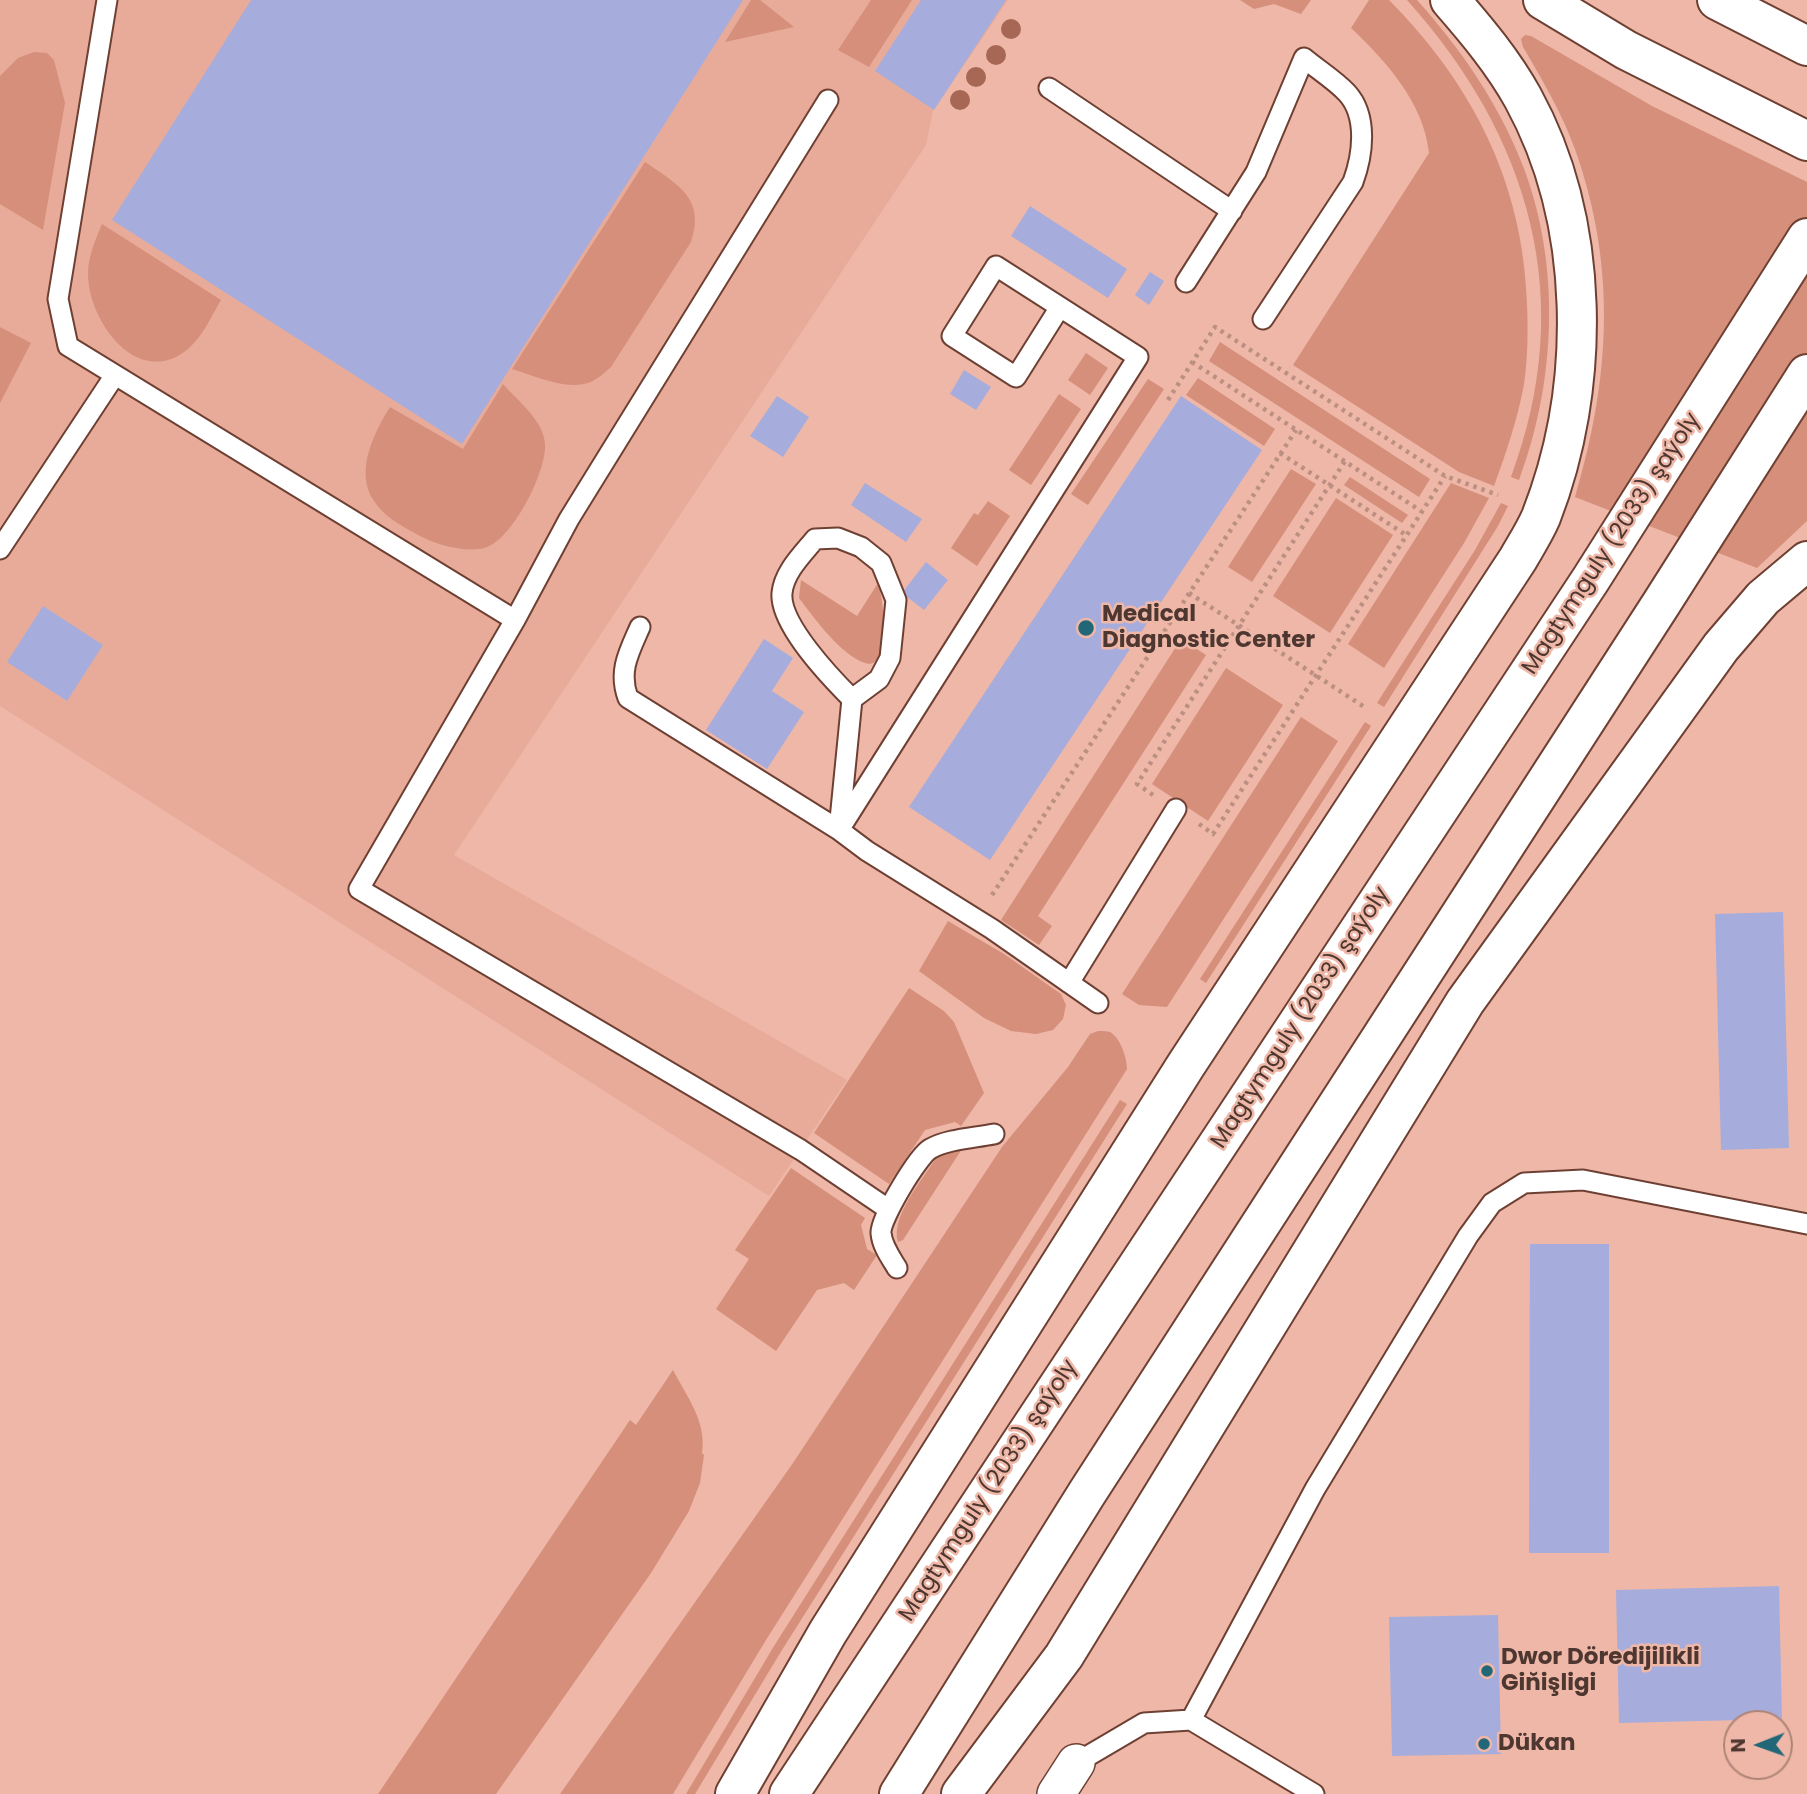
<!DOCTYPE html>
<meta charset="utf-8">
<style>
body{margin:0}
#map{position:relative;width:1807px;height:1794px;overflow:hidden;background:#eeb7a7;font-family:Poppins,sans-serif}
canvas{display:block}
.north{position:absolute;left:1723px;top:1710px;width:70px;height:70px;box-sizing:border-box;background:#eeb7a7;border:2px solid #ae8477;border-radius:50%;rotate:269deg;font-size:19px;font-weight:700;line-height:28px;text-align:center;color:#4d3730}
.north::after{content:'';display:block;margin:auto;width:24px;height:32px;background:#226778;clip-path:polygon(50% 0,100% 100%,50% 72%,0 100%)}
</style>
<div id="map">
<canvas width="1807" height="1794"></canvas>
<div class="north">N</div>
</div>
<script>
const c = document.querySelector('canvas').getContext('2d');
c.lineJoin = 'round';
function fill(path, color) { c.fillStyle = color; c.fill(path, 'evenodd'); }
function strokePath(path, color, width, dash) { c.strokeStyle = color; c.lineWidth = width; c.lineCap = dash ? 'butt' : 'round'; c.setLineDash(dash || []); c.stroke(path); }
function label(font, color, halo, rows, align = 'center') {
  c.font = font + ' Poppins,sans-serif'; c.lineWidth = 5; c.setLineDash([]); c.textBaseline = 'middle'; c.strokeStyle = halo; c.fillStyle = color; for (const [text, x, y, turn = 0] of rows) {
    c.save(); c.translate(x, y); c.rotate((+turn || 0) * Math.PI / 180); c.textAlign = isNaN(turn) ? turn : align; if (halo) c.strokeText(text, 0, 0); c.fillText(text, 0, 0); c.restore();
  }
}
fill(new Path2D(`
 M0,0H1008L933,111L926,145L454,855L847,1080L769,1196L0,706Z`), '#e9ab99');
fill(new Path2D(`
 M751,0H760L794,27L725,42Z
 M871,0H912L869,67L838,50Z
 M1240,0H1311L1301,14L1274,4L1254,9Z
 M1369,0H1389C1473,85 1523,183 1527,304C1528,330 1528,357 1524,384C1518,418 1506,453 1494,486L1459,472L1293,365L1429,153C1424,103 1386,61 1351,28Z
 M1407,0H1417C1461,49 1499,104 1523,166C1561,265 1556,382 1519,480L1511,477C1578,299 1530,137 1407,0Z
 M1525,35L1531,36L1652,106L1807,182V521L1757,568L1575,497C1610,379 1617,270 1576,152C1563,115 1543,81 1523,47L1521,39Z
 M34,52L47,53L54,60L65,103L43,230L0,204V76L18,58Z
 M645,162C677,184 706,198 691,242L611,367C604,373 597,380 588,383C564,390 535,376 512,369Z
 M102,224L221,300C211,317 203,336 188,349C138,390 89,322 88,275C88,256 95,241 102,224Z
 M0,327L31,343L0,403Z
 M1220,342L1430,479L1419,497L1209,361Z
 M1086,353L1108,368L1090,395L1068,380Z
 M1198,378L1275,429L1264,446L1186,395Z
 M1148,379L1164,389L1088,505L1071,494Z
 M503,384C518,401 544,421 545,444C547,471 513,538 487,547C468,554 437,545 420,536C404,527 385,518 374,501C354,472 374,433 390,407L463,449Z
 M1059,394L1081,409L1031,485L1009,470Z
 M1291,469L1316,484L1252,582L1228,567Z
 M1350,477L1408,515L1402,523L1344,485Z
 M1451,483L1489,498L1464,543L1384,668L1348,644Z
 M1336,498L1393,535L1330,633L1273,596Z
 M988,501L1010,516L977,566L951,548L974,513L978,515Z
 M1501,503L1508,506L1498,526L1384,707L1377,703L1475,550Z
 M801,580L857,616L878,583C883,596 893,672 865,663C841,655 814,618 799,598Z
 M1181,639L1206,655L1038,916L1052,926L1039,945L1001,920Z
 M1226,668L1283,705L1208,821L1152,784Z
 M1301,717L1338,741L1167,1007L1139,1005L1122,994Z
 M1365,722L1371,726L1206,983L1200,979Z
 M948,921L1004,954L1061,994L1066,1005L1063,1019L1053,1030L1036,1034L1011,1031L984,1018L919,971Z
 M909,988L944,1011L954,1022L984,1093L961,1126L955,1122L925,1130L889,1184L814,1133Z
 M1098,1031C1100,1031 1108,1031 1110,1032C1121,1038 1127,1059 1127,1069L766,1640L673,1794H560L793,1463L1002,1147L1068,1067L1090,1034Z
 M1120,1100L1127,1104L782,1650L695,1794H686L774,1646Z
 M960,1147V1152L903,1240L898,1242C890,1217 923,1179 936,1158L940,1155Z
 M791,1168L865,1218L861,1225L867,1249L877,1255L854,1290L844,1283L817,1290L776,1351L716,1309L749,1259L735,1250Z
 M673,1370C687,1397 707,1422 702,1453L704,1455L700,1483L689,1511L651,1573L496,1794H378L630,1420L636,1425Z`), '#d58f7a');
fill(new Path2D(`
 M251,0H743L462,444L112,220Z
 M921,0H1006L934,110L875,71Z
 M1030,206L1127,269L1108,298L1011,236Z
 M1150,272L1164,281L1149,305L1135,295Z
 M964,370L991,387L976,410L950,394Z
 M777,396L809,417L783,457L750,436Z
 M1181,396L1262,450L990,860L909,807Z
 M865,483L922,519L906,542L851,505Z
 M926,562L948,580L924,610L902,593Z
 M43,606L103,645L67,701L7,662Z
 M764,639L793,658L772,691L804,712L767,769L706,730Z
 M1783,912L1789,1148L1721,1150L1715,914Z
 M1530,1244H1609V1553H1529Z
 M1779,1586L1782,1719L1619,1723L1616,1590Z
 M1498,1615L1501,1754L1392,1756L1389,1617Z`), '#a6addc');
const lane = new Path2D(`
 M107,0L58,299L68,346L515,620
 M1049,88L1232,211
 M828,100L569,519L515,620L359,889L801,1150L888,1209
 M1186,282L1256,172L1304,58C1317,69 1335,80 1347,93C1368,116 1363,155 1353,182L1263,319
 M1060,307L1016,377L952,336L996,266L1138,357L839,830L867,851L992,929L1098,1003
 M0,549L115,375
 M640,627C629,652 618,671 628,698L839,830L852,699L879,679L890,658L896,600L881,563L861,547L838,538L815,539C802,555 784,572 782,593C779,624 832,679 852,699
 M1069,983L1176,809
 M897,1268C891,1258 882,1246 881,1233C880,1219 918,1156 930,1149C947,1139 974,1138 994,1134
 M1191,1720L1315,1489L1468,1236L1492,1203L1524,1183L1583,1180L1807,1224
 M1076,1763L1144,1723L1191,1720L1314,1794`);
const street = new Path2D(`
 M1056,1794L1076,1763`);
const secondary = new Path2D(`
 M789,1794L1591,579L1807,238
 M899,1794L1087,1493L1661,604L1807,374`);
const primary = new Path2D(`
 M1543,0L1626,50L1807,141
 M1717,0L1807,46
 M735,1794L828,1632L1186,1065L1518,559C1526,545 1535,531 1541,517C1592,387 1591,222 1523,98C1503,62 1477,31 1450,0
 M961,1794L1064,1656L1465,1002L1721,647L1763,598L1807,561`);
strokePath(lane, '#6e4033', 23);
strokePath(street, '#6e4033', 40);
strokePath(secondary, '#6e4033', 42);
strokePath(primary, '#6e4033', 42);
strokePath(new Path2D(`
 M1192,362L1421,511
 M1168,400L1215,327L1445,476L1498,495
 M1280,453L1406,535
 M1189,593L1366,708
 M1153,795L1137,784L1345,461
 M1199,824L1213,834L1445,476
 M992,895L1296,430`), '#bb8f82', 4.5, [3.5, 5]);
strokePath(lane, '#fff', 19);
strokePath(street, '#fff', 37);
strokePath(secondary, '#fff', 38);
strokePath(primary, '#fff', 38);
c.fillStyle = '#a66855';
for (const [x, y] of [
 [1011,29],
 [996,55],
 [976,77],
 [960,100]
]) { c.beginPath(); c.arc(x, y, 10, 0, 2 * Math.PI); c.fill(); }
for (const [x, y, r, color] of [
 [1086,628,9,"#226778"],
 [1487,1671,7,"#226778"],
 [1484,1744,7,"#226778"]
]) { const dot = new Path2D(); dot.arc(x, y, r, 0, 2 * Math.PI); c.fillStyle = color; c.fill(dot); strokePath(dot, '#eeb7a7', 2.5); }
label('23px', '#4d3730', '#eeb7a7', [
 ["Magtymguly (2033) şaýoly",1612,544,-57],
 ["Magtymguly (2033) şaýoly",1301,1018,-57],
 ["Magtymguly (2033) şaýoly",989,1491,-57]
]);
label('bold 23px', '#4d3730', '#eeb7a7', [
 ["Medical",1102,615],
 ["Diagnostic Center",1102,641],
 ["Dwor Döredijilikli",1501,1658],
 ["Giňişligi",1501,1684],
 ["Dükan",1498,1744]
], 'left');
</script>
